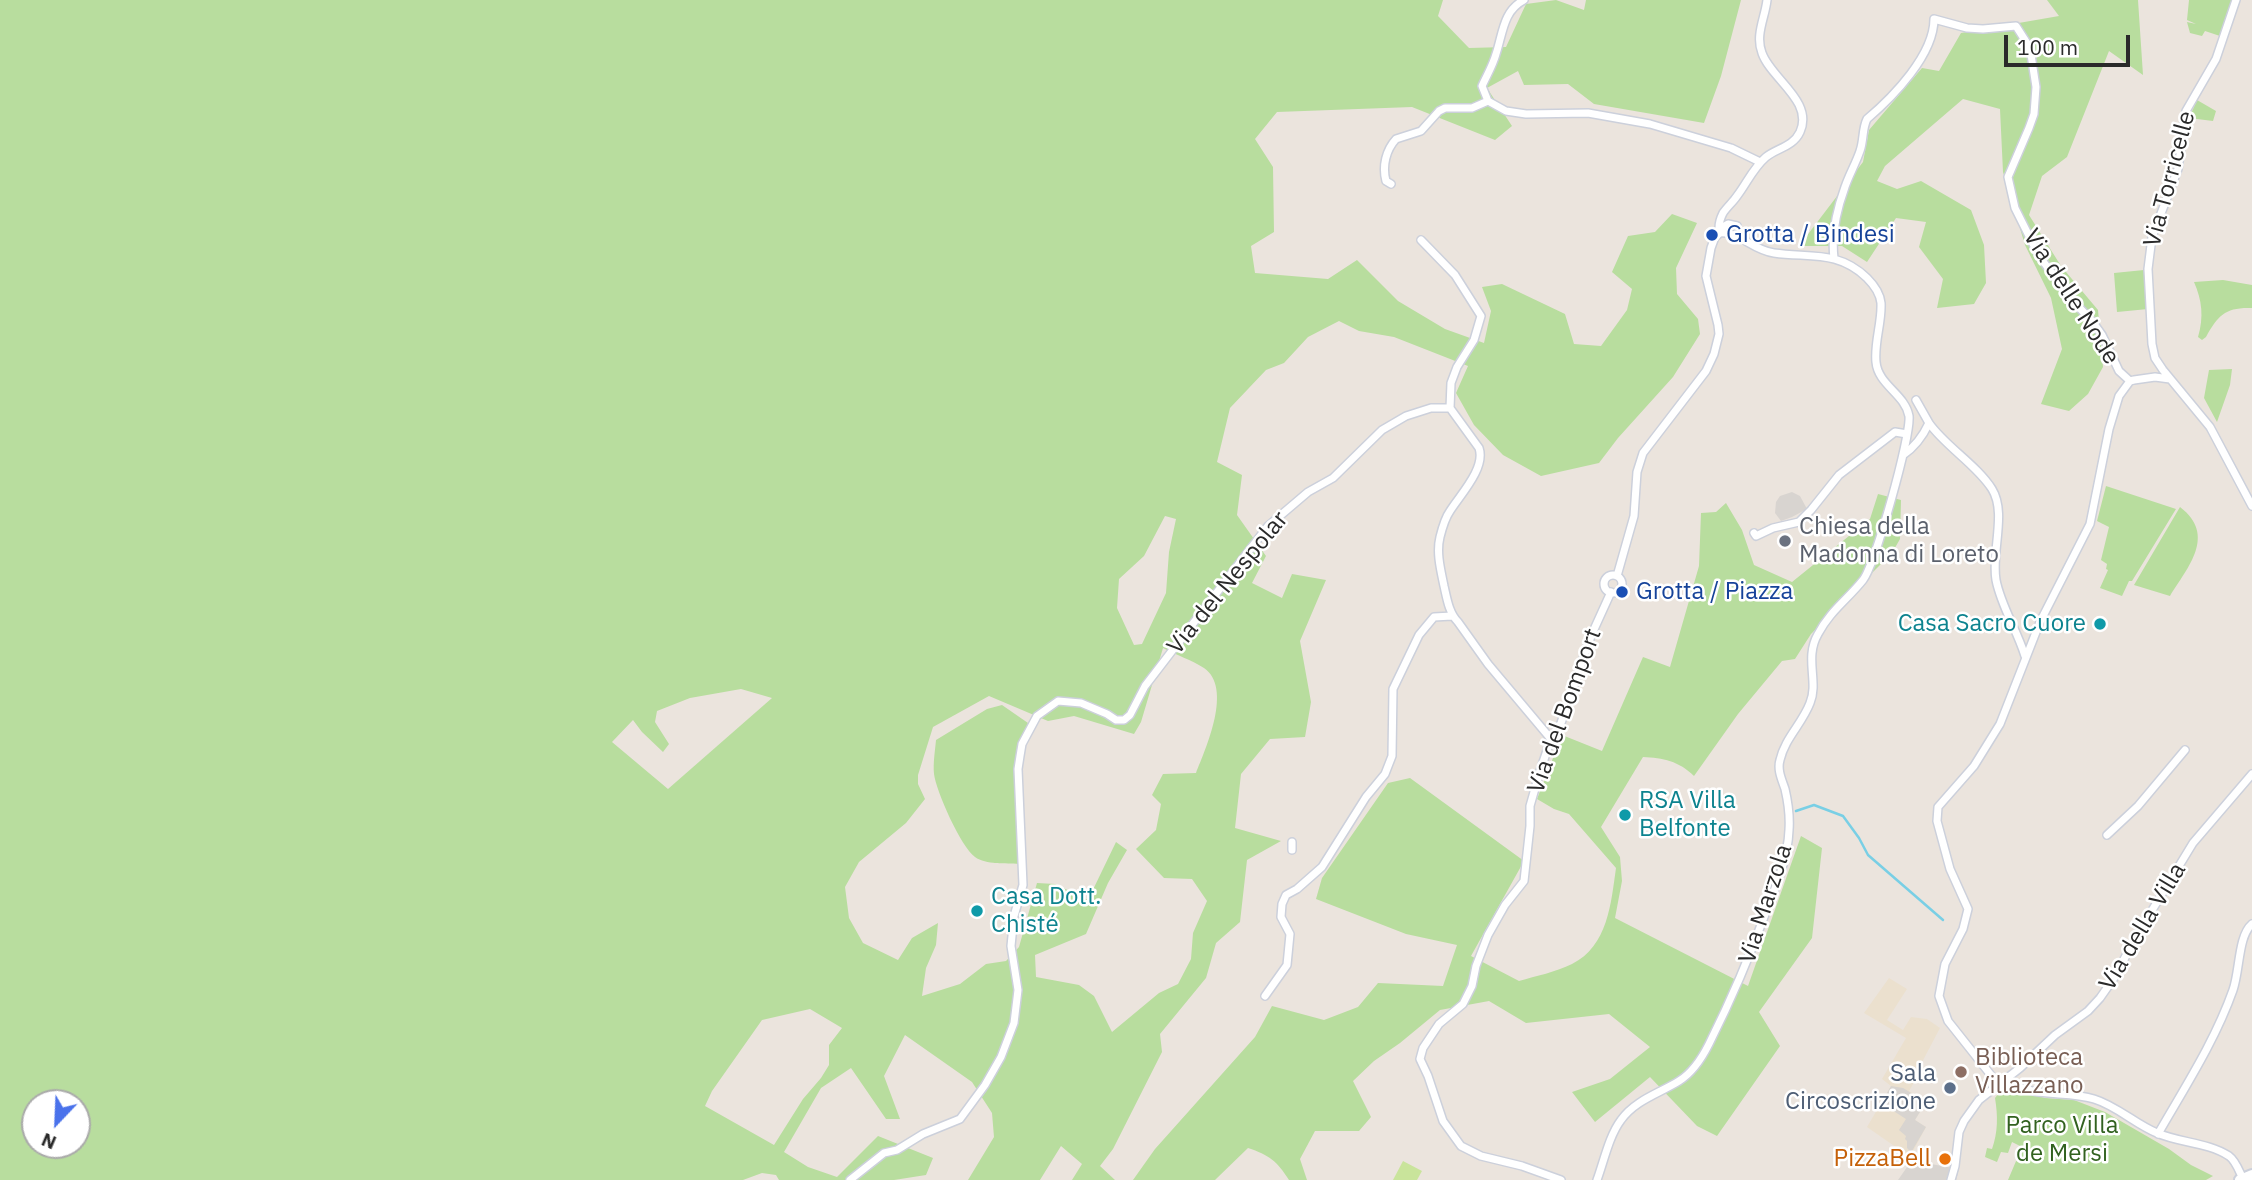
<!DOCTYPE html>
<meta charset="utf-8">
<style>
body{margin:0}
#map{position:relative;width:2252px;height:1180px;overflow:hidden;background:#ebe4dd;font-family:"IBM Plex Sans",sans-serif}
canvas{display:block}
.north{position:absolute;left:21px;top:1089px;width:70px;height:70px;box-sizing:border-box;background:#fff;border:2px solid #aaa;border-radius:50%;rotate:203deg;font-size:19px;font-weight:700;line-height:28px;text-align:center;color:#2a2a2a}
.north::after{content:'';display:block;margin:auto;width:24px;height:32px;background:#4a72eb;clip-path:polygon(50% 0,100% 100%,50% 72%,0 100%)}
.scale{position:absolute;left:2004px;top:35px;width:126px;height:32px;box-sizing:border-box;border:4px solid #2a2a2a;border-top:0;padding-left:9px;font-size:21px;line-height:24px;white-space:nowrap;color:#2a2a2a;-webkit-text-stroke:5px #fff;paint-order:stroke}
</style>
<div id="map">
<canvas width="2252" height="1180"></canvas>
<div class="north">N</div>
<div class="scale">100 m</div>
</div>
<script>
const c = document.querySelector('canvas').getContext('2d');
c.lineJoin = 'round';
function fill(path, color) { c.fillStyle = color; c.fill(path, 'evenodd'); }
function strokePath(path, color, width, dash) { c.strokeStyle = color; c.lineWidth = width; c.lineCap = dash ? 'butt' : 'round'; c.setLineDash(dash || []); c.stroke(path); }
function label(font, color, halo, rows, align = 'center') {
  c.font = font + ' "IBM Plex Sans",sans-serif'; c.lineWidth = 5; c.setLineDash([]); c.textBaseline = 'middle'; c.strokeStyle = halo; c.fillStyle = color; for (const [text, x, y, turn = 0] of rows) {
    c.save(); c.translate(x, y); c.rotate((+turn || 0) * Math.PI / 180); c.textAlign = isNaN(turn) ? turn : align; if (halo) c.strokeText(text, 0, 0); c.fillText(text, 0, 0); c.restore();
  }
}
fill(new Path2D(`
 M1889,978L1907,989L1887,1020L1903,1030L1911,1017L1927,1019L1940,1028L1920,1066V1072L1909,1091L1926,1102L1915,1120L1926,1127L1910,1157L1867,1127L1891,1086L1882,1079L1906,1038L1864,1013Z`), '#ebe0ce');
fill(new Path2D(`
 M0,0H1443L1438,16L1469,48L1506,47L1526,4L1556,0L1584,10L1586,0H1741L1721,76L1704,123L1594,104L1568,84L1524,85L1518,71L1487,88L1512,126L1495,140L1412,107L1277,112L1255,139L1273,167L1274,232L1251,246L1255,273L1328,279L1357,260L1398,301L1445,329L1484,343L1491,311L1482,287L1502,284L1565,314L1574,344L1601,346L1627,310L1632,289L1612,272L1628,236L1655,232L1672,214L1697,223L1676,268L1677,294L1698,319L1700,334L1673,377L1618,438L1599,463L1541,476L1503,455L1474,425L1456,393L1468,366L1394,337L1359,331L1339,321L1308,337L1284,363L1266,370L1230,408L1217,462L1242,475L1237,515L1266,556L1252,583L1282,598L1292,574L1326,580L1300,641L1311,702L1305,737L1270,739L1241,774L1235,828L1281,841L1247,860L1240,922L1216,943L1206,978L1160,1034L1162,1052L1113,1149L1100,1166L1115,1180H1072L1082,1164L1061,1146L1040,1180H968L994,1137L992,1113L972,1082L905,1035L884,1076L900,1119H886L851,1068L821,1088L784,1152L808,1167L837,1177L878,1136L933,1158L926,1175L894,1180H779L776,1175L762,1173L743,1180H0ZM1165,516L1176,519L1169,552L1166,593L1142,644L1134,645L1117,608L1119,579L1144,556ZM1163,648C1176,655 1192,660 1204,668C1233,688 1206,748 1196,773L1163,774L1152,795L1161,804L1156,830L1136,849L1164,878L1192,879L1207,901L1193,933L1191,959L1178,984L1159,993L1112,1032L1094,996L1079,985L1036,977L1035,955L1086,934L1108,883L1127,850L1116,842L1088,900L1055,884L1037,883L1019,947L1006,961L986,964L960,984L922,996L926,968L936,945L938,923L912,938L898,960L863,943L849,918L845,887L859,862L906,823L925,799L918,784V775L933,727L989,696L1048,721L1074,716L1134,734L1141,722ZM741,689L772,698L668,789L612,742L633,720L642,732L663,752L669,744L655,722L657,711L690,698ZM810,1009L842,1028L829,1045V1065L821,1078L803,1099L774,1145L705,1106L712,1091L762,1020ZM35,1103H77V1145H35Z
 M2047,0H2138L2143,75L2109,51L2067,157L2042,176L2029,215L2061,266L2098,310L2103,367L2088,394L2069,411L2041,404L2062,349L2051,298L2025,245L2003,172L2000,109L1963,99L1885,166L1877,181L1897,189L1921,181L1971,210L1984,245L1986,283L1974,304L1937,308L1943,279L1919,247L1926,222L1896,218L1867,262L1842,246H1799L1863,162L1869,130L1922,68L1939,71L1961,33L2059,16Z
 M2189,0H2232L2220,36L2205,31L2202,36L2190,33L2187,22L2196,24L2187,20Z
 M2197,100L2216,111L2213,121L2189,118Z
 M2144,270L2148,309L2117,312L2114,273Z
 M2223,280L2252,285V308C2226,307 2218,315 2206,337L2202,340L2198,337C2204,317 2202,300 2194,282Z
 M2232,369L2230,385L2217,422L2204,398L2209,370Z
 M2106,486L2176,509L2132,581H2129L2122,596L2100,588L2108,570L2106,569L2107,564L2101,560L2109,527L2097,521Z
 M1878,494L1901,500L1900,539L1892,553L1811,634L1795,659L1782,661L1738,714L1694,776C1679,761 1663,758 1643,757L1601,827L1620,857L1622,881L1615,918L1748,986L1801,836L1822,848L1812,938L1759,1012L1780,1046L1717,1136L1697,1126L1650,1077L1595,1122L1572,1092L1610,1079L1650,1047L1609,1014L1526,1023L1489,1001L1440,1010L1400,1043L1374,1061L1353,1081L1371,1117L1359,1131H1315L1300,1159L1307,1180H1289C1277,1161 1269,1155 1248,1148L1215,1180H1133L1155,1149L1255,1037L1272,1006L1324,1020L1358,1007L1378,983L1443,986L1457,945L1406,934L1316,899L1322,878L1388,783L1410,778L1524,861L1471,956L1519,981C1536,976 1556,972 1572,964C1608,946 1611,903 1616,868L1569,814L1554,809L1537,799L1562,735L1602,751L1643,657L1670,667L1699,566L1701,513L1716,512L1726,503L1742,530L1754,565L1792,582L1870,519Z
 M2180,507C2217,535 2188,567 2170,596L2134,585Z
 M1002,705L1028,723L1019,746V864C1006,863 986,865 975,857C961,847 936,791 934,774C933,763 935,751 936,740L987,709Z
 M2006,1087L2045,1098L2074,1100L2105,1112L2169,1149L2191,1165L2213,1176L2206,1180H2008L2022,1147L2012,1142L2008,1153L2001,1152L1997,1162L1985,1157L1987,1148L1992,1149C1998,1132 1998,1116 1995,1098L2002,1089Z`), '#b8dd9e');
fill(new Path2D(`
 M1403,1161L1422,1171L1417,1180H1393Z`), '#c9e49b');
fill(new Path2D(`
 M1792,492L1800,496L1807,509L1792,517L1781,521L1775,513L1776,502L1780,496Z
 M1891,1086L1903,1088L1926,1102L1915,1120L1926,1127L1912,1151L1931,1164L1959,1169L1956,1180H1898L1912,1160L1910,1157L1912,1153L1907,1148V1141L1905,1139L1906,1136L1899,1130L1906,1119L1881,1103Z`), '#d8d4d0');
strokePath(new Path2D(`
 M1796,811L1814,805L1843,816L1859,838L1868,855L1943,920`), '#79cfe5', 2.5);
const minor = new Path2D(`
 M2236,0L2216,59L2186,111L2178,169L2152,237L2148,269L2152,344L2155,358L2163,370L2210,427L2252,506
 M1488,101L1482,86C1487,75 1493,65 1496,54C1503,33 1503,11 1524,0
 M1391,184L1386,181C1382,166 1386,150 1396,139L1421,131L1439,111L1445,108H1472L1488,101L1506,111L1526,114L1588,113L1650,124L1731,148L1760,162
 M1718,230L1728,224L1737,226
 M1720,233C1718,227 1720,219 1723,213C1727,207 1733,202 1737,196C1747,183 1753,168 1766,157C1777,148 1793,147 1800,132C1814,101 1771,79 1762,53C1755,35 1765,18 1767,0
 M1421,240L1455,275L1481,316L1474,340L1457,367L1451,383L1450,408
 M1834,258C1831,234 1837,209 1845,187C1849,175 1856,163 1860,151C1864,140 1862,129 1867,119C1893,97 1934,55 1934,19L1967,28L1983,29L2016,26L2030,48L2036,87L2034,114L2029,128L2008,177L2015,208L2039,256L2073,301L2092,321L2102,335L2119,371L2130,381
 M1916,400L1929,423
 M1903,455C1915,447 1923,436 1929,423C1945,446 1977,465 1992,489C2007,513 1991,552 1996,580C2001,606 2017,630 2025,656
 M1754,533L1756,536L1773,528L1799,522L1811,510L1839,475L1895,432L1907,434
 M1604 584a9 9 0 1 1 18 0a9 9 0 1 1-18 0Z
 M1617,576L1634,516L1637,472L1643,453L1706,371L1714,354L1719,334L1718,325L1706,276L1711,248L1715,237L1720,233
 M2107,835L2138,806L2185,750
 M1292,850V842
 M1265,996L1287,965L1290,934L1281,917L1282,904L1286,895L1297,889L1322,867L1366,797L1385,774L1392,756L1393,689L1419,635L1434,617L1452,616
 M2005,1080C2035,1099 2064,1090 2094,1099C2117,1106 2135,1124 2157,1133C2180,1143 2207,1142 2229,1156C2236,1161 2239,1171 2243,1179
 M1998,1084L1948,1021L1939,996L1945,964L1963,929L1968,909L1950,869L1937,821L1938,807L1974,766L2000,724L2040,622L2090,524L2109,429L2119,396L2130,381L2134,380L2155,377L2170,379
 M2158,1134C2185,1087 2215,1041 2233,990C2240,970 2238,936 2252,924
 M850,1180L884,1153L897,1150L923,1134L960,1119L985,1085L1001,1057L1014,1023L1018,990L1011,946L1014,916L1023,885L1018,769L1020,756L1022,744L1037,716L1058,701L1081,703L1107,714L1116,720H1124L1130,715L1145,686L1268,526L1308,492L1333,478L1382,430L1406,416L1431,408H1450L1479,448C1486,468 1460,495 1450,511C1445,518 1442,529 1440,537C1436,553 1441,571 1444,586C1447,599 1449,613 1458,622L1488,664L1551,739
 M1561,1180L1522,1166L1481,1156L1461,1146L1443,1121L1428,1076L1420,1059L1423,1048L1439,1024L1463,1004L1472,986L1476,966L1488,935L1505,905L1524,881L1530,826V806L1540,771L1551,739L1561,723L1591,636L1611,592
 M1597,1180C1604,1161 1609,1136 1621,1120C1635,1100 1660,1093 1679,1081C1692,1073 1702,1058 1709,1044C1731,1000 1750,956 1767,909C1777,884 1788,857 1789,830C1790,816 1788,802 1785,789C1782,780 1777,770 1780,760C1785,738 1802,724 1810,703C1819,682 1804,658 1818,634C1830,611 1847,600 1863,580C1875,565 1911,436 1909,416C1905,394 1878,385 1876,362C1874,342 1882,323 1881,303C1880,293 1875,286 1867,278C1838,250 1810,258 1774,253C1752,250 1739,231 1720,233
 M1951,1180L1955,1166L1959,1132L1964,1121L1979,1100L2020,1068L2055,1035L2088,1011L2100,998L2114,978L2137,935L2193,843L2252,774`);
const secondary = new Path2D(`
 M2240,1180L2252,1175`);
strokePath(minor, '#ccd0db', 10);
strokePath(secondary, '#ccd0db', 14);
strokePath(minor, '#fff', 7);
strokePath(secondary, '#fff', 10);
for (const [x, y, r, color] of [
 [1712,235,7,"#1a4fb4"],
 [1785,541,7,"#6b7280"],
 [1622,592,7,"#1a4fb4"],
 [2100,624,7,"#0f9aa8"],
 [1625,815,7,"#0f9aa8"],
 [977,911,7,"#0f9aa8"],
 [1961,1072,7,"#8d6e63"],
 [1950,1088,7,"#5c6f8a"],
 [1945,1159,7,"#e8710a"]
]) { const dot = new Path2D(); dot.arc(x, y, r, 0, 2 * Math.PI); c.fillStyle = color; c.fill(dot); strokePath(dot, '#fff', 2.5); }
label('24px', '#2a2a2a', '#fff', [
 ["Via Torricelle",2170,179,-75],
 ["Via delle Node",2071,297,57],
 ["Via del Nespolar",1228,583,-51],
 ["Via del Bomport",1565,711,-70],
 ["Via Marzola",1766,904,-72],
 ["Via della Villa",2143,927,-59]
]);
label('24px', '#164399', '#fff', [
 ["Grotta / Bindesi",1726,235],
 ["Grotta / Piazza",1636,592]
], 'left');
label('24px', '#5b616d', '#fff', [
 ["Chiesa della",1799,527],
 ["Madonna di Loreto",1799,555]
], 'left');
label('24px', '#0d838f', '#fff', [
 ["Casa Sacro Cuore",2086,624,"right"],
 ["RSA Villa",1639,801],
 ["Belfonte",1639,829],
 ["Casa Dott.",991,897],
 ["Chisté",991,925]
], 'left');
label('24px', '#785e54', '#fff', [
 ["Biblioteca",1975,1058],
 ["Villazzano",1975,1086]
], 'left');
label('24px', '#4e5e75', '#fff', [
 ["Sala",1936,1074],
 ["Circoscrizione",1936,1102]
], 'right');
label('24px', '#326220', '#fff', [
 ["Parco Villa",2062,1126],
 ["de Mersi",2062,1154]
]);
label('24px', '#c56008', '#fff', [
 ["PizzaBell",1931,1159]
], 'right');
</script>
